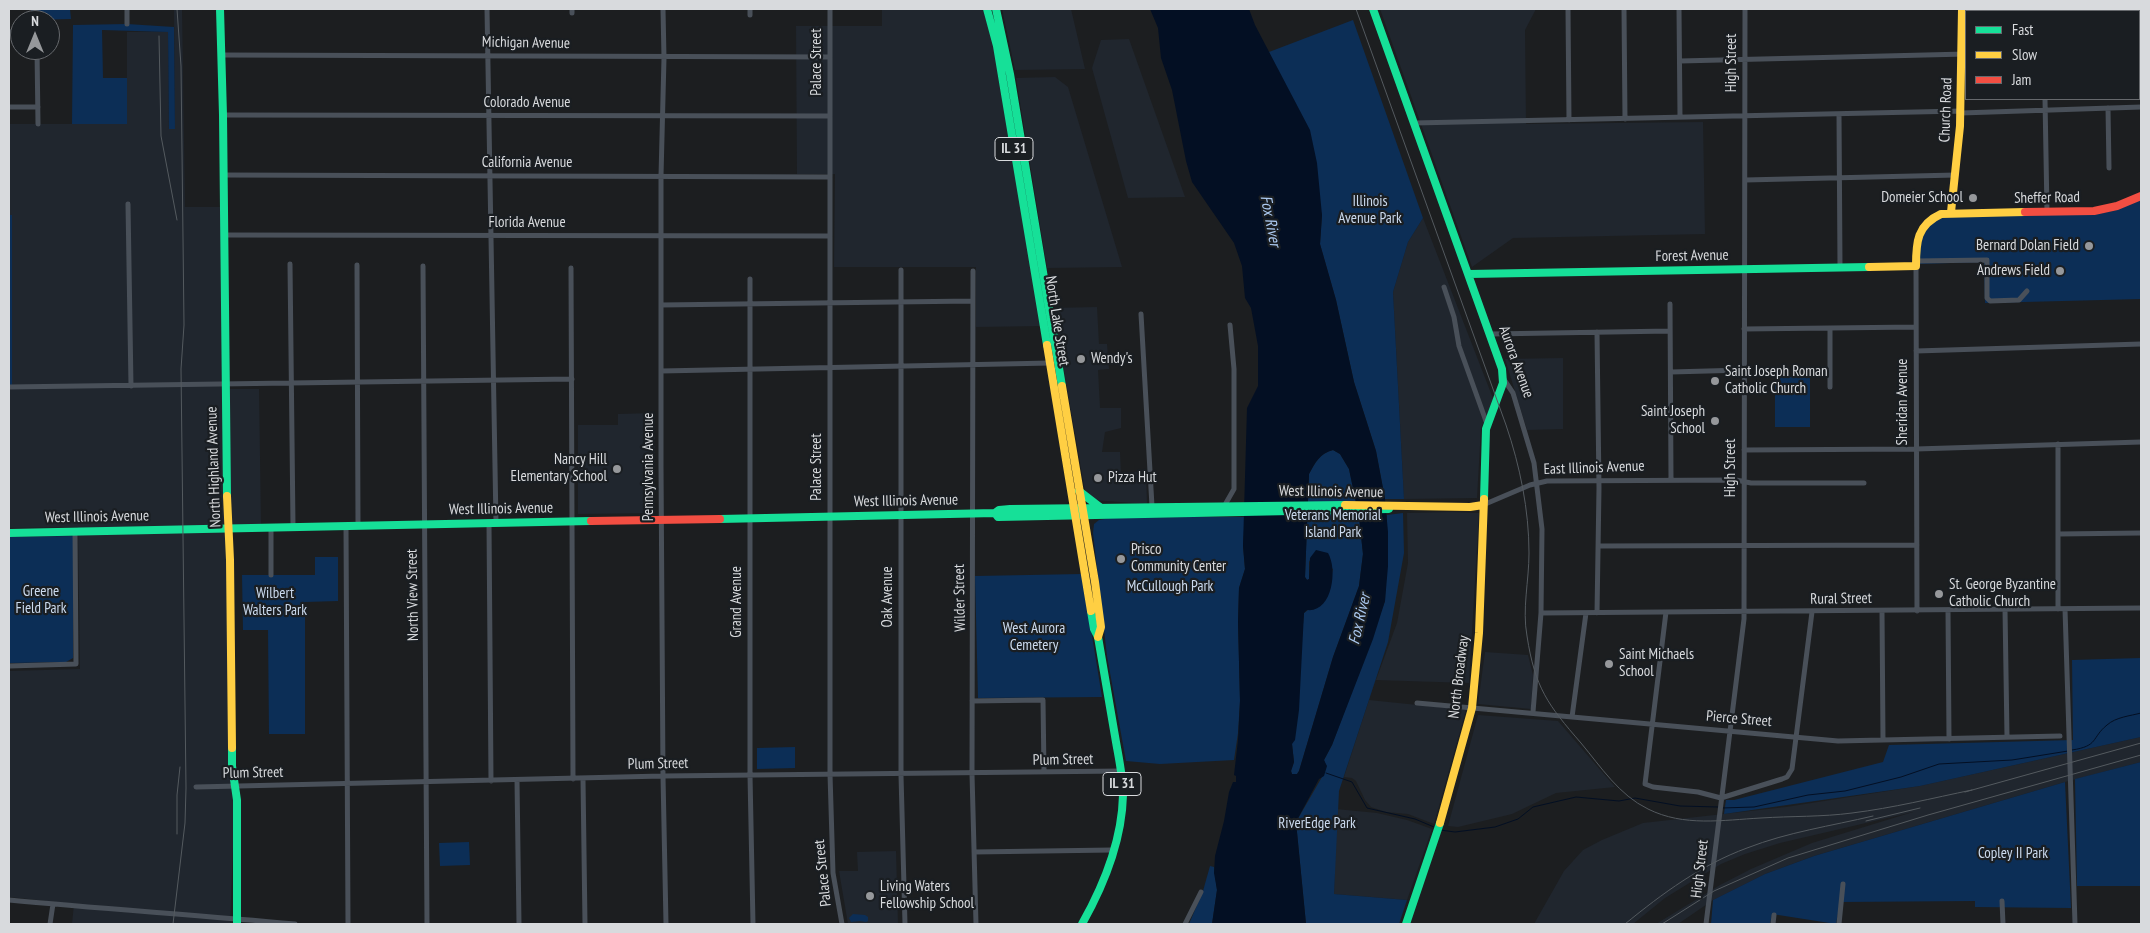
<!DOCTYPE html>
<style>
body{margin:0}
#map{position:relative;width:2150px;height:933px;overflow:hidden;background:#1c1e20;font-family:"PT Sans Narrow",sans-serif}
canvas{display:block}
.frame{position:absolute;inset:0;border:10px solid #d8dadd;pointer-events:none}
.legend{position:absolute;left:1965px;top:10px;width:175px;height:90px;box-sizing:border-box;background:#1a1e22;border:1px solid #66696d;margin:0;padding:6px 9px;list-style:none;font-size:15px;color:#d8dadd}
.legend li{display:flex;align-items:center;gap:10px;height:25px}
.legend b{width:25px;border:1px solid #66696d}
.north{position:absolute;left:10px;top:10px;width:50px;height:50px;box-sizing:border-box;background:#1a1e22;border:1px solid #66696d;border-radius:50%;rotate:0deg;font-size:14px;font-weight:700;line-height:20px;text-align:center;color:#d8dadd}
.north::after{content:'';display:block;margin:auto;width:18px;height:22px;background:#96989b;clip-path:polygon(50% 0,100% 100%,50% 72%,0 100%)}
</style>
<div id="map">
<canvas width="2150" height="933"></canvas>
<div class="frame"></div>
<ul class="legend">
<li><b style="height:6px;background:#16e098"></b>Fast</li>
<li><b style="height:6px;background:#ffcf43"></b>Slow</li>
<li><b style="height:6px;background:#f24e42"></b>Jam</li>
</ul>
<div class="north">N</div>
</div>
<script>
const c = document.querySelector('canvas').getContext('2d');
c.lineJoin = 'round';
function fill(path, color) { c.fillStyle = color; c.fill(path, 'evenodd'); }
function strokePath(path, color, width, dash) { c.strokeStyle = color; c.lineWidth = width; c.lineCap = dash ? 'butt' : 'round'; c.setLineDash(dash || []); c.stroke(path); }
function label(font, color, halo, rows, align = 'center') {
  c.font = font + ' "PT Sans Narrow",sans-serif'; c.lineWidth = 4.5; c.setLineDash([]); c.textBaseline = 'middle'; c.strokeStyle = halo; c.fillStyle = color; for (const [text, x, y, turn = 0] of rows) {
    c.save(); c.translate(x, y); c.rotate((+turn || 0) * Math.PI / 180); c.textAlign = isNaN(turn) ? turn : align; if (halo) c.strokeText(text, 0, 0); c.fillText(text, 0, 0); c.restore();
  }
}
fill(new Path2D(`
 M174,9H182L185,207H221L225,389H259L261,524L228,525L235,797L230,924H72L74,904L9,897V671L80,669L78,527L9,528V388L12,387V215H9V124H127V32H168L169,128L175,129Z
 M882,9H983L997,56L1043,326L976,327V267H834L835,174H797L796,26H882Z
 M1002,9H1071L1085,69L1015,70Z
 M1380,9H1536L1525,30L1526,124L1703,122L1705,234L1513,238L1472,267Z
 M2079,9H2141V47H2139V11H2079Z
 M1129,39L1185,197L1128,198L1092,68L1101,40Z
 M1055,77L1068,87L1122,267L1047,268L1016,78Z
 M1423,218L1494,401L1481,428L1477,498L1404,499L1393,292L1408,242Z
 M1097,307L1099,344H1107L1109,369L1098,370L1100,408H1121V428L1105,432L1102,452H1120L1121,474L1146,471L1147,504L1093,500L1085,491L1053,308Z
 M1563,358V429L1527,430L1505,359Z
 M655,413V513L578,514V425H618V414Z
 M1452,512L1479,513L1469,683L1376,680L1397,623L1408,563L1407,513Z
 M1485,652L1528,655L1533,675L1531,709L1478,704Z
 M1369,700L1466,710L1434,824L1408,814L1386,812L1371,807L1365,800L1356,781L1352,778L1344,777Z
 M1478,715L1558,721L1615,787L1556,793L1512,814L1458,827L1448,826Z
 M2141,737V762L2065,782L1814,856L1765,874L1713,900L1678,924H1656L1720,885L1751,869L1812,843L1913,812L1780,843L1745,854L1721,864L1691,882L1665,898L1633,924H1534L1564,871L1583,850L1602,840L1643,823L1786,807L1920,786Z
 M1336,809L1377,813L1407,820L1432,829L1407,900L1334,894Z
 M896,851L898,924H848L839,871H858L857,852Z`), '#20262e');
fill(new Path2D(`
 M31,9H70L71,19L31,20Z
 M1353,20L1423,218L1408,242L1393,292L1404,499H1385L1376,451L1354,382L1336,300L1320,244L1322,215L1269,52Z
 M127,24L174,27L175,129H169L168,32L102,30L103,78H127V124H72L73,25Z
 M2141,199V299L1985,303L1984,262L1919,264C1919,237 1918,234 1940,217L2097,214L2113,211Z
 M9,215H12V388H9Z
 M1775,377H1810V427H1775Z
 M1333,450L1340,454L1349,469L1359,517L1363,554L1359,586L1333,657L1299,771L1297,774H1292L1291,771L1294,762L1292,744L1304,613L1327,596L1333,569L1312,556L1309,562V579L1307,580L1305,577L1309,474C1315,463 1320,453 1333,450Z
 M1403,513L1404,553L1388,642L1339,791L1334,894L1407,900L1399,924H1306L1296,822L1322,777L1325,764L1324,760L1332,745L1385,601L1387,515Z
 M1189,517H1245L1243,546L1245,569L1239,588L1238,622L1240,701L1238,733L1234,760L1160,764L1126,761L1107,656L1093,533L1094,524L1099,520L1110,518Z
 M73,536V658L66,662L9,663V537Z
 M315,557H338V601L305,602V734H269L268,630H243L242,575H315Z
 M1082,574L1102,697L978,698L975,576Z
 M2141,658V737L1920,786L1724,814L1726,800H1734L1883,762L1889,745L2073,740L2072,660Z
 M795,747V768L757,769V748Z
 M2141,762V886H2077L2075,779Z
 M2065,782L2071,908L1975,907V901L1840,902L1836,924L1772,914L1770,924H1711L1713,900L1765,874L1814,856Z
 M469,842L470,865L440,866L439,843Z
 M1210,866L1214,867L1217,890L1212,924H1189L1203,891Z
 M853,914L865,915L868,917V921L866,922L860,921L851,922L849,918Z`), '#0c2e56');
fill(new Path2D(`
 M1150,9H1249L1255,25L1310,130L1317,163L1322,215L1320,244L1336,300L1354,382L1376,451L1385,499L1388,532V566L1385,601L1373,639L1332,745L1324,760L1327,766L1324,776L1319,779L1296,822L1306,924H1212L1217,890L1214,873L1215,856L1224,821L1229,792L1233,782H1236V776L1234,775L1238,740L1240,701L1238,622L1239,588L1245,569L1243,546L1247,408L1258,386V346L1251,308L1245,298L1242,266L1234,243L1192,182L1186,161L1172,90L1161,58L1158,28ZM1333,450L1340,454L1349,469L1359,517L1363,554L1359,586L1333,657L1299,771L1297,774H1292L1291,771L1294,762L1292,744L1295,740L1299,710L1304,613L1307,610C1332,613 1338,570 1328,553L1316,550L1310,558L1309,579L1307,580L1305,577L1309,474C1315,463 1320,453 1333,450Z`), '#030f23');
strokePath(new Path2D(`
 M2072,750C2099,746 2091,738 2107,725C2116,717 2130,716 2141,713
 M1326,773L1352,782L1367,808L1415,819L1434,827
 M1722,808L1754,807L1808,795L1845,791L1901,777L1939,764L2012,760L2068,751
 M1440,830L1455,832L1495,827L1518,819L1533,807L1576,797L1619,801L1635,798L1680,806L1718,807`), '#030f23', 1);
strokePath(new Path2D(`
 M127,9V24
 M487,9L496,523
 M572,9V13
 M663,9L664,58L661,176V465L663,776L666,924
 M750,9V15
 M830,9V774L833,873L842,924
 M1568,9L1569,120
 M1624,9L1625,119
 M1679,9L1680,117
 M2045,9V11
 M9,32H20
 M2139,49H2141
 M37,50L38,124
 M222,55L830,57
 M1680,61L1966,54
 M2045,99L2047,212
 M9,107H38
 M2108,108L2109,168
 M1961,113L2141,107
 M1839,114L1840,267
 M223,115L830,116
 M1414,123L1961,111
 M223,175L830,177
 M1745,180L1956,175
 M128,204L131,386
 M224,235L830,236
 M1916,261L1987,260V298L1990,301L2019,300L2027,291
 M290,264L293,526
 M357,265L358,525
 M423,266L427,924
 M1916,266L1917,611
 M571,268L573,779
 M901,270V775L905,924
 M973,271L972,774L976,924
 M750,279V775L753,924
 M1444,287L1454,317L1459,346L1487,424
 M1670,304L1671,480
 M661,305L973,301
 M1141,314L1152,506
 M1744,329L1916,327
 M1491,334L1670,331
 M1916,351L2141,344
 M661,371L1051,363
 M1671,372L1744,370
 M1503,378L1513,393L1534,463L1542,529L1541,613L1533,712
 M9,387L572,379
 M1830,387V329
 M1744,450L1916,449L2141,442
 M1483,505L1530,485L1547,481L1736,480L1751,483H1864
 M1226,507V503L1234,489V369L1230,325
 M489,523L491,781
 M346,526L348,924
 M271,527V575
 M2058,534L2141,533
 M1599,546L1917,545
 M2005,609L2007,737
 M2058,609V444
 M2065,609L2075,924
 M1948,610L1949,739
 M1882,611L1883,740
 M1666,612L1645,784L1653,787L1698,792L1721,798L1782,779L1787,777L1792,769L1812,612
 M1541,613L2141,608
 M1597,613L1599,488L1597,332
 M9,666L76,664L75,531
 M972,701L1043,700L1044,772
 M1417,703L1838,741L2060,736
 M1572,717L1586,613
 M583,779L585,924
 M517,780L519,924
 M196,787L663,776L1121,771
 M974,852L1112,850
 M9,900C104,909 199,915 295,924
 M2002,901L2003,924
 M50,924L53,904
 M1185,924L1201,892
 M1706,924L1744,619L1745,9
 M1773,924L1774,915
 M1839,924L1843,884`), '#495059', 5);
strokePath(new Path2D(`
 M220,9L223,115L227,496
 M987,9L997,46L1047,345
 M996,9L1010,74L1062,386
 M1373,9L1502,369L1503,383L1486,429L1484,499
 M1469,274L1869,267
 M1079,491L1101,508
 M995,513L998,517L1389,509L1390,506
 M720,519L995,513L999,510L1010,509L1345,505
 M9,533L591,521
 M232,748V766L237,800V924
 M1082,924C1104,885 1122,840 1123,795C1123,777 1119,759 1116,742C1110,707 1104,672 1098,637L1094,629L1091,611
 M1406,924L1440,823`), '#16e098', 8);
strokePath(new Path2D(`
 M1951,212L1960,126L1962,9
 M1869,267L1916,266C1916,242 1917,225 1941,214L2025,212
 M1047,345L1091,611
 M1062,386L1095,582L1101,627L1098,637
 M227,496L230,560L232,748
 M1345,505L1470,507L1483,505
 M1440,823L1472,708L1479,633L1484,499`), '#ffcf43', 8);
strokePath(new Path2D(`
 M2025,212L2094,211L2117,206L2141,196
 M591,521L720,519`), '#f24e42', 8);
strokePath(new Path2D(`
 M1356,9L1506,425C1520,466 1529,510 1529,553C1529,581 1522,609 1527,636C1535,688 1548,705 1581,743C1601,767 1619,795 1648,809C1684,827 1723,820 1761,818C1791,816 1822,817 1852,813C1893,808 1933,798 1972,790
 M159,36L161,136L177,220
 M1965,792L2141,743
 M1866,821L1920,808
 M177,834V795L180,767
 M173,924L185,823L186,788L181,369L184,325L181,66L177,9
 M1625,924C1663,893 1701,865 1747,848C1788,832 1831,826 1873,816
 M1662,924L1714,891L1788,858L1928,815L2141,755`), '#545a5f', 1);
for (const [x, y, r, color] of [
 [1973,198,5,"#96989b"],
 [2089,246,5,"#96989b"],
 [2060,271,5,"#96989b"],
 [1081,359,5,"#96989b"],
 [1715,381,5,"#96989b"],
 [1715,421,5,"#96989b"],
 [617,469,5,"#96989b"],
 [1098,478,5,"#96989b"],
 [1121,559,5,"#96989b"],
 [1939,594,5,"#96989b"],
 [1609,664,5,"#96989b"],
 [870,896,5,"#96989b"]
]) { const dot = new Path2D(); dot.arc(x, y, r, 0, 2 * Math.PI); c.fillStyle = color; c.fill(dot); strokePath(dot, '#1a1e22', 2); }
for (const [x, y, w] of [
 [1014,149,38],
 [1122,784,38]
]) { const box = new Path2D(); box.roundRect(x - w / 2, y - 11.5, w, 23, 4); c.fillStyle = '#1a1e22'; c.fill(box); strokePath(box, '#d8dadd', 1); }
label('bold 14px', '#d8dadd', null, [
 ["IL 31",1014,149],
 ["IL 31",1122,784]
]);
label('15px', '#d8dadd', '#1a1e22', [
 ["Michigan Avenue",526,43,1],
 ["Palace Street",817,62,-90],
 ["High Street",1732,63,-90],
 ["Colorado Avenue",527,103],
 ["Church Road",1946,110,-88],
 ["California Avenue",527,163],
 ["Sheffer Road",2047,198,-1],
 ["Florida Avenue",527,223],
 ["Forest Avenue",1692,256,-1],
 ["North Lake Street",1057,321,81],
 ["Aurora Avenue",1516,362,70],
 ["Sheridan Avenue",1903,402,-90],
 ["North Highland Avenue",214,467,-92],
 ["Pennsylvania Avenue",649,467,-90],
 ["Palace Street",817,467,-90],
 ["East Illinois Avenue",1594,468,-2],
 ["High Street",1731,468,-90],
 ["West Illinois Avenue",1331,492,1],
 ["West Illinois Avenue",906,501,-1],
 ["West Illinois Avenue",501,509,-1],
 ["West Illinois Avenue",97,517,-1],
 ["North View Street",413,595,-91],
 ["Oak Avenue",888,597,-90],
 ["Wilder Street",960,598,-91],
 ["Rural Street",1841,599,-1],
 ["Grand Avenue",737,602,-90],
 ["North Broadway",1459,677,-83],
 ["Pierce Street",1739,719,5],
 ["Plum Street",1063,760,-1],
 ["Plum Street",658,764,-1],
 ["Plum Street",253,773,-1],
 ["High Street",1700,869,-83],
 ["Palace Street",823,873,-96]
]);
label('15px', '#d8dadd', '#1a1e22', [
 ["Domeier School",1963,198,"right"],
 ["Bernard Dolan Field",2079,246,"right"],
 ["Andrews Field",2050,271,"right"],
 ["Wendy's",1091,359],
 ["Saint Joseph Roman",1725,372],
 ["Catholic Church",1725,389],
 ["Saint Joseph",1705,412,"right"],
 ["School",1705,429,"right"],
 ["Nancy Hill",607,460,"right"],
 ["Elementary School",607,477,"right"],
 ["Pizza Hut",1108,478],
 ["Prisco",1131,550],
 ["Community Center",1131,567],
 ["St. George Byzantine",1949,585],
 ["Catholic Church",1949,602],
 ["Saint Michaels",1619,655],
 ["School",1619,672],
 ["Living Waters",880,887],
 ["Fellowship School",880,904]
], 'left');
label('15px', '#cbdaee', '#1a1e22', [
 ["Illinois",1370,202],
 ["Avenue Park",1370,219],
 ["Veterans Memorial",1333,516],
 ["Island Park",1333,533],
 ["McCullough Park",1170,587],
 ["Greene",41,592],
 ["Field Park",41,609],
 ["Wilbert",275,594],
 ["Walters Park",275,611],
 ["West Aurora",1034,629],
 ["Cemetery",1034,646],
 ["RiverEdge Park",1317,824],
 ["Copley II Park",2013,854]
]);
label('italic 16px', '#accaf1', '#1a1e22', [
 ["Fox River",1270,221,79],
 ["Fox River",1360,619,-77]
]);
</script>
